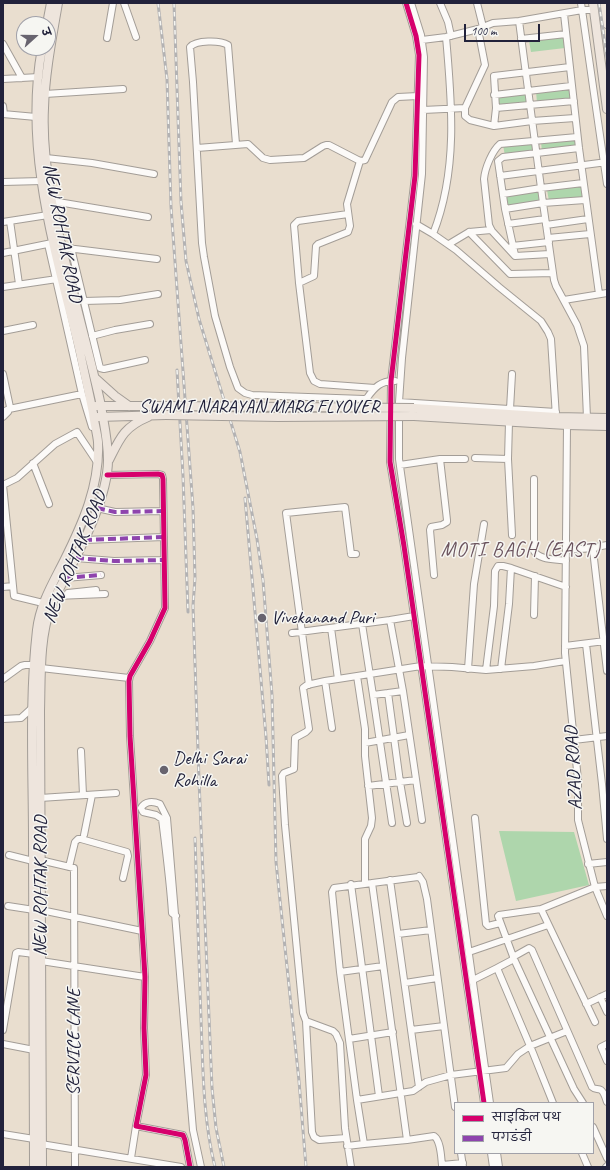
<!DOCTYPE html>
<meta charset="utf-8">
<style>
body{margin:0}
#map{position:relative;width:610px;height:1170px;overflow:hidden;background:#e9decf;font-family:Caveat,"Playpen Sans Deva",sans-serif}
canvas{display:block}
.frame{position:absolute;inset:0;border:4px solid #22223b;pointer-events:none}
.legend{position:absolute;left:454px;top:1102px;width:140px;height:52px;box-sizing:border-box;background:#f6f6f2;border:1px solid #a1a1a9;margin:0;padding:5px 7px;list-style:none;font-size:12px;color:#22223b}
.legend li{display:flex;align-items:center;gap:8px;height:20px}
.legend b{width:20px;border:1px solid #a1a1a9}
.north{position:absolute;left:16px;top:16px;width:40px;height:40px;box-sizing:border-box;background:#f6f6f2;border:1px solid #a1a1a9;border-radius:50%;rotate:69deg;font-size:11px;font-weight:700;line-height:16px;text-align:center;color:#22223b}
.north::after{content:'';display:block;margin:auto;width:14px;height:18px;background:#68646f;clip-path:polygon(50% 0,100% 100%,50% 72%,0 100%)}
.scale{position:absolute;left:464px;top:24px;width:76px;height:18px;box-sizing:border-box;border:2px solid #22223b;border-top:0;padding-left:5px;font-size:12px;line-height:14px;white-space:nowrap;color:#22223b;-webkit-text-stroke:3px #f6f6f2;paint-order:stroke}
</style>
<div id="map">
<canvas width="610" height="1170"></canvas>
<div class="frame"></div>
<ul class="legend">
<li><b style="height:5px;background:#d6006c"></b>साइकिल पथ</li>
<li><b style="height:5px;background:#8e44ad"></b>पगडंडी</li>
</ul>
<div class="north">उ</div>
<div class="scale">100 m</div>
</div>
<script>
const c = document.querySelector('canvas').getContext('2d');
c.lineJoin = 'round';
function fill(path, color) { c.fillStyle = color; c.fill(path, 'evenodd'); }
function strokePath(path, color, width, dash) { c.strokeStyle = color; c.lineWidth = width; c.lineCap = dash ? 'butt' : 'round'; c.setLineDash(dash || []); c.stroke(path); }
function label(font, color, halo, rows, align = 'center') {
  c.font = font + ' Caveat,sans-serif'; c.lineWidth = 3; c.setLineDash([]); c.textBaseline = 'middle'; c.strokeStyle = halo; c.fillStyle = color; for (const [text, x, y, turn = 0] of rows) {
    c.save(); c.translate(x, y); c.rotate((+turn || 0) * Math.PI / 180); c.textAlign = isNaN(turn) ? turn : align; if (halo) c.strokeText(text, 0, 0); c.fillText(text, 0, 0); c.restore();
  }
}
fill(new Path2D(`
 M563,37L565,48L531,52L529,41Z
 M570,87L571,99L537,103L536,91Z
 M528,92L529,103L499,107L498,95Z
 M575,139L576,147L542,152L541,142Z
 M533,142L535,152L505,156L503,145Z
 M582,186L583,197L549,201L547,190Z
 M540,191L541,202L507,206L506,195Z
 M499,831L574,832L589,885L516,901Z`), '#aed6ac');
const minor = new Path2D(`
 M124,3L136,37
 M406,3L416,36L419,55L415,176L391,381L390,462L404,546L484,1103
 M411,3L421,35L424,57L422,174L402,358L399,402V459L490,1103
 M440,3L448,22L451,36
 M477,3L483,27
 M581,3L607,184
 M564,14L579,148L599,294
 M519,21L543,203L554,280L556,286L577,325L584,346L587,418
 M478,29L485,65L465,108V116L470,120L494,126
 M107,38L113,3
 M521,39L566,34
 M422,40L446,37L478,29L493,23L519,21L582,10H594
 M3,44L22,78
 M570,67L494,76L496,108L494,126L532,121L575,118
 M3,79L39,77
 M45,94L123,89
 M494,95L571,86
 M3,106L4,114
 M496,108L574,101
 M423,110L465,108
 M3,114L36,117
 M236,144L228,45C220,40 196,40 190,47L193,82L202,243L204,257L215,316L230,367L238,388L245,393L252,395L364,399L367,398C374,388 381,380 395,381
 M197,148L248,144L263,158L270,160L304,158L323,146L326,145H329L360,161L365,160L392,102L398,97L418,96
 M46,158L92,163L154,174
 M500,176L607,162
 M3,182L42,181
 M503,194L541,188L583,183
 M52,201L148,217
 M505,209L543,203L585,200
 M348,214L298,221L294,225L299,283L310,373L314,381L320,384L375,388
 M10,221L19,284
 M3,222L48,215
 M416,224L433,234L456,250L499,287L541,321L548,332L551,339L556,417
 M508,224L545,219
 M546,225L588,219
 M469,232L510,274L553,273
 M433,234C458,171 452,103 446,37
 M548,238L590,234
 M449,244L469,232L491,230
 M512,246L549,242
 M67,248L157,259
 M71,248L100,368L104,369L145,360
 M3,253L52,243
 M550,254L515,256L492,231L489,225L484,179C485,168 492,151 500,144L577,137
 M515,255L505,209L498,161L503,157L579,148
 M299,283L314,276L316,246L318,244L348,232L350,226L347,204L360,161
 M3,287L57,279
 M564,300L607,293
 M84,301L120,300L158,294
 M3,331L33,325
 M92,336L115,330L150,324
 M3,374L10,407L8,412L3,417
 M82,394L92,427
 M399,402L556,412
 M510,409L512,374
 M3,412L9,409L82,394L48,244
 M509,422L508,459L512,535
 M567,425L565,653L578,780V820L595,887L607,916
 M475,458L508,459
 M33,463L49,504
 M400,465L440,459H465
 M107,475L158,474L162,475L163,479L165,608L150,641L130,676L129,681L130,736L145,977L144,1028L146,1075L136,1126L183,1135L185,1140L190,1167
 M534,479V551C539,560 556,559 566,561
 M3,485L14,596L43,603
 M3,485L17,478L55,444L77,432L97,462
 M97,508L115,512L163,511
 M84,540L164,537
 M607,545L596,547L593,550L607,671
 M566,550L594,548
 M76,558L114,561L164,560
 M434,575L430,530L431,527L442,525L447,522V520L440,459
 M65,578L101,575
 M3,587L13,586
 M68,593L96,590
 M56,596L105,594
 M534,615L535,576
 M414,616L390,620L403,691L422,820
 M362,624L373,695
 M331,628L338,679
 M292,633L390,620
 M586,644L602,784L607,839
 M565,646L605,641
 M41,668L129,678
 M468,669L474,584L484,524
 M501,669L509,604L511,568
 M486,670L494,606L495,571L498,566H503L511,568L566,587
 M357,676L365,729V756L372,818L371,826L365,839V883
 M3,679L21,666L25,665H34
 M325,681L332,728
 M309,685L286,513L345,507L351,554H356
 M388,693L400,782L407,823
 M3,719L21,718L33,707
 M574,740L607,736
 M365,743L409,735
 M81,751L83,795
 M368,786L416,780
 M40,798L116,793
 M475,818L486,924L488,926L500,923
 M392,823L373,695L403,691
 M84,835L92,795
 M9,855L33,861
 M40,860L74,868L75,1167
 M588,864L607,862
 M69,867L75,842L78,839H81L127,852L128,856L123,878
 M390,880L419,1087
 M372,883L407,1140L434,1136C441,1141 441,1157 442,1165
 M351,884L379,1096
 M8,906L34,910
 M541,909L595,1022
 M41,910L142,931
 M176,916L172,913C170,881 166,851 162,819L156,815L143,812L141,808C145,801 153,801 160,804L167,818L193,1130L201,1167
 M398,934L431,930
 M469,952L548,925
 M513,957L529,948L532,950L592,1087C595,1090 598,1088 601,1090C604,1092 606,1099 607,1102
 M41,961L145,977
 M497,968L514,959
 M340,972L383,966
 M473,980L497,968L533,1053L553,1103
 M405,983L437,978
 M600,997L607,1012
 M586,1004L607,994
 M306,1021L312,1132L314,1137L319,1140L346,1138
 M3,1030L16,953L18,952L34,954
 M411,1030L444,1026
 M349,1039L393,1032
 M3,1044L34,1050
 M607,1044L601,1047L607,1061
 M583,1103L574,1089L514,959L498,916L499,915L541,909L595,887L607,886
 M455,1107L427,899L423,882L419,876L418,877L334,888L332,892L340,972L357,1100L413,1091L426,1082L451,1075L506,1068L518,1054L530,1046L567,1031
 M593,1127L607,1158
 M3,1134L34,1139
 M41,1144L181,1167
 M364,1144L407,1140
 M347,1146L364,1144L357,1100
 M461,1153L463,1167
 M491,1153L493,1167
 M497,1153L499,1167
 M582,1153L588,1167
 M131,1158L136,1126
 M351,1167L345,1128L340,1043L336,1034L333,1031L306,1021L303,1013L285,825L282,776L284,773L294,769L295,738L306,732L309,729L303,688L307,685L325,681L421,666L452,667L486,670L534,666L565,661
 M442,1167V1165L463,1163
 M606,1167L607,1166`);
const major = new Path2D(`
 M593,3L607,109
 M604,3L607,24
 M47,24L51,3
 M95,378L115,396L129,406
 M96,406H166
 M414,408L556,417L607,418
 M414,416L567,425L607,426
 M98,417L166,415
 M109,460C120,438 124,427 148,417
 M34,1167C33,1058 34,950 33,841C33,771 29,699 37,630C40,604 53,583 64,561C83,523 100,485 98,442C97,432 94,423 93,413C89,393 84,372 80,352C56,253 23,151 42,48
 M42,1167L40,711C41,677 39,639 51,606C55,596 61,586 66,576C83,544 108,496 108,460C108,441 104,424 101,406C93,368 82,330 73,292C58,235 41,167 44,108C45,73 52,38 58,3`);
strokePath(minor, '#a39d97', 8);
strokePath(major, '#a39d97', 10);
strokePath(minor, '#fcfaf8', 6);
strokePath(major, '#eee5dd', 8);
const rail = new Path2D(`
 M158,3L167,79L171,207L193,508L195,578L193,606L199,780L212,1088L216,1128L224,1167
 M174,3L181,202L186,261L199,319L240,452L257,539L263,580L272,695L276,862L299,1081L306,1167
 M599,3L607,57
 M177,370L183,476L188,612
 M245,498L266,737L269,785
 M195,838C197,898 199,959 201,1020C203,1069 203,1119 215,1167`);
strokePath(rail, '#b3b2b3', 3);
strokePath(rail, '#f6f6f2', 1.5, [4.5]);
const majorBridge = new Path2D(`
 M166,406L414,408
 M166,415L278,417L414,416`);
strokePath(majorBridge, '#a39d97', 10, []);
strokePath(majorBridge, '#eee5dd', 8);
strokePath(new Path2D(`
 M97,508L115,512L163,511
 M84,540L164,537
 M76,558L114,561L164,560
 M65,578L101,575`), '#8e44ad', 4, [8, 4]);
strokePath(new Path2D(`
 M406,3L416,36L419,55L415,176L391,381L390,462L404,546L484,1103
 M107,475L158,474L162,475L163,479L165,608L150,641L130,676L129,681L130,736L145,977L144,1028L146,1075L136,1126L183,1135L185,1140L190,1167`), '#d6006c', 5);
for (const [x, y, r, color] of [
 [262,618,5,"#68646f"],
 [164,770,5,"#68646f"]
]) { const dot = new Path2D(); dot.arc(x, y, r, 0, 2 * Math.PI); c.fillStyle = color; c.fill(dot); strokePath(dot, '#f6f6f2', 1.5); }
label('19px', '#22223b', '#f6f6f2', [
 ["NEW ROHTAK ROAD",62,233,79],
 ["SWAMI NARAYAN MARG FLYOVER",259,407],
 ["NEW ROHTAK ROAD",75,557,-68],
 ["AZAD ROAD",574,768,-93],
 ["NEW ROHTAK ROAD",41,886,-90],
 ["SERVICE LANE",74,1042,-90]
]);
label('19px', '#22223b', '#f6f6f2', [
 ["Vivekanand Puri",271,618],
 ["Delhi Sarai",173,759],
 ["Rohilla",173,781]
], 'left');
c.letterSpacing = '1px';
label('20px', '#6b545e', '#f6f6f2', [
 ["MOTI BAGH (EAST)",521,551]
]);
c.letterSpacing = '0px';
</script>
